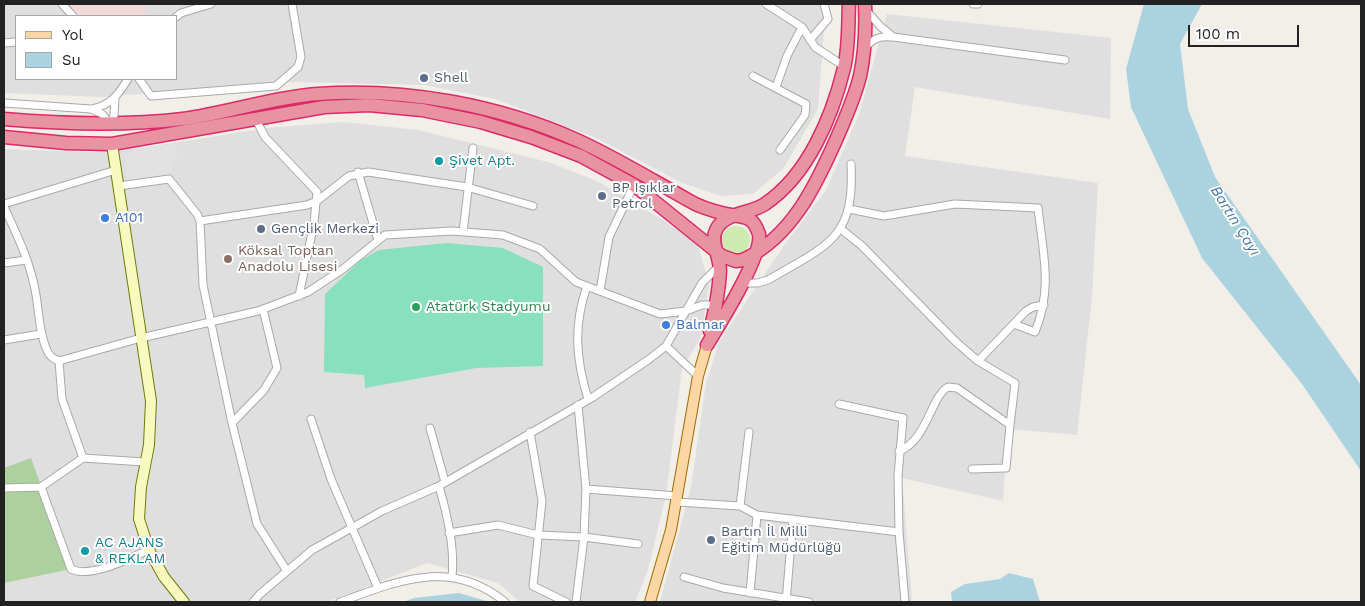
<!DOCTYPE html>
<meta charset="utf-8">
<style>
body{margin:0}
#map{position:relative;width:1365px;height:606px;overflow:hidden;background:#f2efe9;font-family:"Work Sans",sans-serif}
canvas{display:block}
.frame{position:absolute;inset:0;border:5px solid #222;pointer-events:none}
.legend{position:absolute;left:15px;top:15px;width:162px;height:65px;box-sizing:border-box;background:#fff;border:1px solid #a7a7a7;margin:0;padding:6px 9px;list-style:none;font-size:15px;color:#222}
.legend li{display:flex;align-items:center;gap:10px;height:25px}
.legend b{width:25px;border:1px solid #a7a7a7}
.scale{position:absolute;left:1188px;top:25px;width:111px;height:22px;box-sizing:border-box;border:2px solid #222;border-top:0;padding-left:6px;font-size:15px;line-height:18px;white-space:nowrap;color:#222;-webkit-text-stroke:4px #fff;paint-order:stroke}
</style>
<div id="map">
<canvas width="1365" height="606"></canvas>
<div class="frame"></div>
<ul class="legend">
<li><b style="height:6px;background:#fcd6a4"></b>Yol</li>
<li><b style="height:14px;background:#aad3df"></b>Su</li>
</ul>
<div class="scale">100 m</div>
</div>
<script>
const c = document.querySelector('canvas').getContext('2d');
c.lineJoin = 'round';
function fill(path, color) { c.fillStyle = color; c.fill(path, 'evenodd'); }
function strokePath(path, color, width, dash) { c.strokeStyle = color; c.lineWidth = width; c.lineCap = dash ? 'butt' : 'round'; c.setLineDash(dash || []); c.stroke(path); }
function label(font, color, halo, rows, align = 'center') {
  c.font = font + ' "Work Sans",sans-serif'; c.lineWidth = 4; c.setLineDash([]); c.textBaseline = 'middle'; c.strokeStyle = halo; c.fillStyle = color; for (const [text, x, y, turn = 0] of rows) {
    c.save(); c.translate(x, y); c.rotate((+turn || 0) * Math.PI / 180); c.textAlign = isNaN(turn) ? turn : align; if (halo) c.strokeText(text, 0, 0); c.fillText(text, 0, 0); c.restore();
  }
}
fill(new Path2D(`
 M4,4H826L818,109L783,169L753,194L721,196L682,183L596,138L495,99L425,85L290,82L103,97L4,93ZM16,16H176V79H16Z
 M887,14L1111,38L1110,119L915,87L905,156L1098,183L1092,297L1077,435L1008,429L1003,501L902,478L912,602H660L691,487L706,383L719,342L785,244L826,190L859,114Z
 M344,122L418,130L548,162L597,181L665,221L698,245L709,285L701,337L682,369L666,495L648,570L635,602H520L498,583L427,563L327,602H4V149L92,152L141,148L267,128Z`), '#e0dfdf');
fill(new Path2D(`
 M66,4H146L144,16H78Z`), '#f2dad9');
fill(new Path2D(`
 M722 240a14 14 0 1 1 28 0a14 14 0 1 1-28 0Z`), '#cdebb0');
fill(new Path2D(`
 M31,458L71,569L4,583V468Z`), '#add19e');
fill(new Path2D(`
 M446,243L503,248L543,267V366L476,368L365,388L364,375L324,372L325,294L361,260L379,250Z`), '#88e0be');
fill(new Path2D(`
 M174,143L178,160L172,162L171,171L160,177L126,180V159L131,151Z`), '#e2e2e2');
fill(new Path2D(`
 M1144,4H1202L1180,44L1188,109L1215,177L1361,385V471L1302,384L1202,258L1131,107L1126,69Z
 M1009,573L1033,579L1040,602H952L951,592L965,584L1000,579Z
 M459,593L490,602H403L414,598Z`), '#aad3df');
const street = new Path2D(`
 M62,4L73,16
 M766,4L802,27L815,47L845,67
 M973,4H978
 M866,10L880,26L893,37L1065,60
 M176,17L181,13L211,4
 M810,40L828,19L824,4
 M4,43L16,42
 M865,48C874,38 879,36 892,37
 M753,76L806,104L805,115L780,150
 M139,79L151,96L276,86L298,67L301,57L292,4
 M776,87L787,56L802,27
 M4,103L91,109L102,114L110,123L114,116L115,99
 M92,109C111,105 118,95 128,79
 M255,118L265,137L317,192L314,223L299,296
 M358,172L378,240
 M119,186L169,179L197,214L200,221L203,285L232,423L257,524L287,571
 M4,204L116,170
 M4,207C17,235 31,263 36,295C39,313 39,331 46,348C49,356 52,358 59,361L141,338L258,311L308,292L343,269L385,235L452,231L503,235L540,249L576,282L660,314L686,311L702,305H718
 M849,209L884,216L955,204L1038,208C1043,254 1053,288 1035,332L1014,324
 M200,221L307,205L317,201L349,176L368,172L467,187L533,206
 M841,229L862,246L956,342L978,361L1015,383L1010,425L957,388L948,387C931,396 927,441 899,451
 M463,232L473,148
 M4,263L27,260
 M743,283H757L768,280C827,245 855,240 851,164
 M587,286C573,326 576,360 588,399
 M600,291L609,237L634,185
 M4,340L41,334
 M666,346L698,376
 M59,361L62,399L83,458
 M978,361L1026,311L1033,307L1044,305
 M311,419L331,479L378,588
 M232,423L264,390L277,368L263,309
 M430,428L445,482
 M530,432L542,501L533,586L566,602
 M972,469L1006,468L1010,425
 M439,486C447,514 455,547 452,577
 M41,487L83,458L144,462
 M4,488L41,487L71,569C91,579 129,558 149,550
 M586,489L677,496
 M677,502L740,506L757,515L750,593
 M740,506L749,432
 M757,515L899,532L898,476L903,418L839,404
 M899,532L905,602
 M449,533L498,525L538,535L584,537L638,544
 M684,577L723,588L809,602
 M253,602L260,594L312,550L382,511L439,486L593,397L648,360L666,346L702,283L721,264
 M340,602C400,580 450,558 505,602
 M576,602L584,537L586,489L578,405
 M786,602L793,519`);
const secondary = new Path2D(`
 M112,144L151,401L149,445L141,487L139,519L149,550L164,577L184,602`);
const primary = new Path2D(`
 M650,602L671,530L698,376L707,345`);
const highway = new Path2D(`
 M4,119C63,124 124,126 183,119C228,113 273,97 318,94C406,88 499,105 579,141C616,158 652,180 688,200C699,207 713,211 726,214C733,216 742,215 749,219C754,222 757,228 759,234C763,255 719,325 707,345
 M4,137L66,143L112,144L324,107L369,105L422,110L481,122L531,137L581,156L634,185L722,256L736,261L743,260C792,236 815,187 836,140C845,119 855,97 860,76C865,53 866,27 865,4
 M710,331C715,311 719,291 720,271C720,257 710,242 716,230C724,212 751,214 765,204C808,175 832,117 844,68C849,48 848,24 849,4`);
strokePath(street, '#a9a9a9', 9);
strokePath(secondary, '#707d05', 12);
strokePath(primary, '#a06b00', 12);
strokePath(highway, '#dc2a67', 15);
strokePath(street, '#fff', 7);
strokePath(secondary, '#f7fabf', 10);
strokePath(primary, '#fcd6a4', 10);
strokePath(highway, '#e892a2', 12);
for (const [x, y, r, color] of [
 [424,78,5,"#5c6f8a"],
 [439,161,5,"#0f9aa8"],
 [602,196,5,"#5c6f8a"],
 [105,218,5,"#3f7fe0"],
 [261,229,5,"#5c6f8a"],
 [228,259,5,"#8d6e63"],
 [416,307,5,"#2e9e5b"],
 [666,325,5,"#3f7fe0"],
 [711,540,5,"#5c6f8a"],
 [85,551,5,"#0f9aa8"]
]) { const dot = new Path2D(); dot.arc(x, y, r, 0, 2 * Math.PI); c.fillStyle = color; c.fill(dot); strokePath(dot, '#fff', 2); }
label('14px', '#4e5e75', '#fff', [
 ["Shell",434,78],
 ["BP Işıklar",612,188],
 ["Petrol",612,204],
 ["Gençlik Merkezi",271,229],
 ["Bartın İl Milli",721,532],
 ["Eğitim Müdürlüğü",721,548]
], 'left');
label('14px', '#0d838f', '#fff', [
 ["Şivet Apt.",449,161],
 ["AC AJANS",95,543],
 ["& REKLAM",95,559]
], 'left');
label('14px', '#366cbe', '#fff', [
 ["A101",115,218],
 ["Balmar",676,325]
], 'left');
label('14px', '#785e54', '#fff', [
 ["Köksal Toptan",238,251],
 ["Anadolu Lisesi",238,267]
], 'left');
label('14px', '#27864d', '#fff', [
 ["Atatürk Stadyumu",426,307]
], 'left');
label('italic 15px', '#4a7aab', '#fff', [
 ["Bartın Çayı",1235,221,58]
]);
</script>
